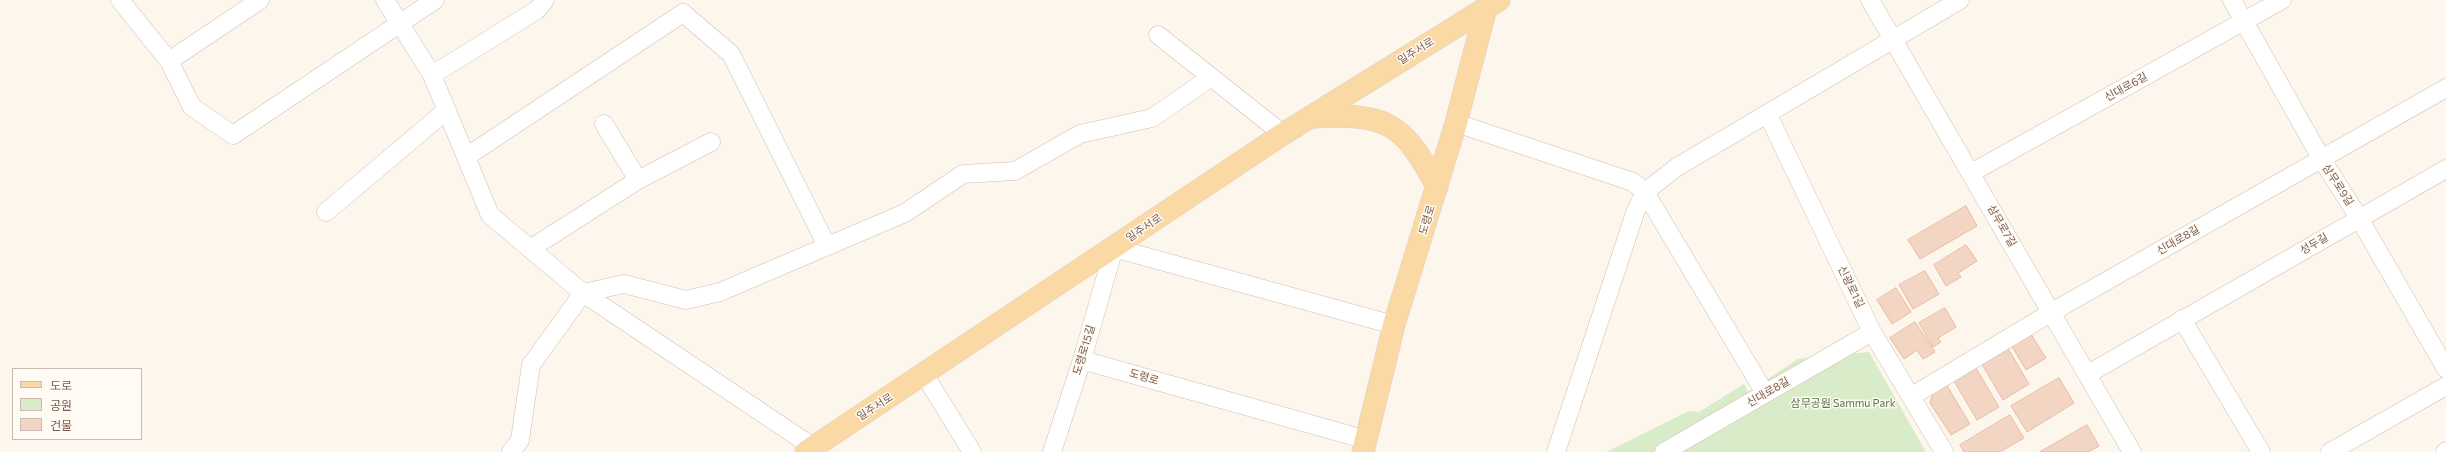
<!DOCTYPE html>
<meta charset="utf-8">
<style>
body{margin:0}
#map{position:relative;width:2446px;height:452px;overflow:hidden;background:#fdf6ec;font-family:Commissioner,"Noto Sans KR",sans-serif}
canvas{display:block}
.legend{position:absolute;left:12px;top:368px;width:130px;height:72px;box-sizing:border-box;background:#fffaf3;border:1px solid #cabbb1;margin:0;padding:5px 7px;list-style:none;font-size:12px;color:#7a5c4d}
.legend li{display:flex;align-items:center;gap:8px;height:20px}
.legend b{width:20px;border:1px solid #cabbb1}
</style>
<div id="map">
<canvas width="2446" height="452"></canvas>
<ul class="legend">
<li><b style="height:5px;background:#fbd9a5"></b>도로</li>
<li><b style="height:11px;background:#d8ecc9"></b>공원</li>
<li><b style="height:11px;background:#f3d5c3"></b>건물</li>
</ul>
</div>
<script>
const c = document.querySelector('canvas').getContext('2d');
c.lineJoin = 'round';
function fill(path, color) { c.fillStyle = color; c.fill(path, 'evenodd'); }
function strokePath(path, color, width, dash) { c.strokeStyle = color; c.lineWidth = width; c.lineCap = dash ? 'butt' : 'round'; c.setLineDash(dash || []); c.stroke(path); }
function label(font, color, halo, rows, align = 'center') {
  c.font = font + ' Commissioner,"Noto Sans KR",sans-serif'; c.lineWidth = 3; c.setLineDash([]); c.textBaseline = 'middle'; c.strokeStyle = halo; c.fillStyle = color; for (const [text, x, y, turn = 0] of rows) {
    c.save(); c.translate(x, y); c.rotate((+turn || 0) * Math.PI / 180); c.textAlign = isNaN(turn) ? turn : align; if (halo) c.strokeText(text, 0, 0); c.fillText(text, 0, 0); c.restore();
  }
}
fill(new Path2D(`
 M1869,352L1926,452H1606L1689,411L1699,412L1744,384L1748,392L1798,359Z`), '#d8ecc9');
const building = new Path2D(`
 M1966,206L1977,226L1920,259L1908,240Z
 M1966,245L1977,261L1958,273L1961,277L1946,286L1934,265Z
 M1925,271L1939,294L1913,309L1899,285Z
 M1896,288L1911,312L1892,324L1877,300Z
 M1945,308L1956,327L1938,338L1941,342L1933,347L1919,323Z
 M1915,322L1935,352L1923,359L1917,350L1904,359L1890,338Z
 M2029,331L2046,358L2026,370L2010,343Z
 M2006,345L2029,384L2003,400L1980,361Z
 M1976,368L1999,407L1977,420L1954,381Z
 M2059,378L2074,403L2027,432L2011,406Z
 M1946,384L1970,424L1951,435L1930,403L1933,392Z
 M2010,415L2024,438L2000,452H1964L1960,445Z
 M2087,425L2099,446L2088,452H2040Z`);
fill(building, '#f3d5c3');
strokePath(building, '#e6bba3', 1);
const minor = new Path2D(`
 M120,0L169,61L192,107L233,135L435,0
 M385,0L432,75L490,215L583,293L813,447
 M1870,0L2132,452
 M2232,0L2321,158L2359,218L2446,369
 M1158,35L1283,134
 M169,61L260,0
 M432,75L537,10L545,0
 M1768,115L1872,332L1944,452
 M1456,123L1633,182L1645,192L1765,393
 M604,124L638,180
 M466,157L683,13L731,54L827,246
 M1971,173L2282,0
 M326,212L447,110
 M530,249L638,180L711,142
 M2182,319L2261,452
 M1082,360L1367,440
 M924,374L972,452
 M2088,374L2446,169
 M1912,396L2052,312L2446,88
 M511,452L520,440L531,365L583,293L624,284L686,300L720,292L905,213L963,174L1015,171L1080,134L1152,118L1210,78
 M1052,452L1082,360L1114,248L1394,325
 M1556,452L1636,210L1645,192L1677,167L1960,0
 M1664,452L1872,332
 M2330,452L2446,386
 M2445,452L2446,451`);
const major = new Path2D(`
 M1312,117C1385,113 1403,121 1437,187
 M806,452L1283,134L1499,0
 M1363,452L1394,325L1456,123L1488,0`);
strokePath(minor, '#d1beb0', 19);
strokePath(major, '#dad1cd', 23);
strokePath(minor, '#fff', 18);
strokePath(major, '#fbd9a5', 22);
label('11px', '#7a5c4d', '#fffaf3', [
 ["일주서로",1416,51,-32],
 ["신대로6길",2126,87,-29],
 ["삼무로9길",2338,185,57],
 ["도령로",1427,220,-73],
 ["삼무로7길",2002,226,60],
 ["일주서로",1144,228,-34],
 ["신대로8길",2178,240,-30],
 ["성두길",2314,244,-30],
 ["신광로1길",1851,287,64],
 ["도령로15길",1084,350,-73],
 ["도령로",1144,377,16],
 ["신대로8길",1768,392,-30],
 ["일주서로",875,407,-33]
]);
label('11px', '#537a41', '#fffaf3', [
 ["삼무공원 Sammu Park",1843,403]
]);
</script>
